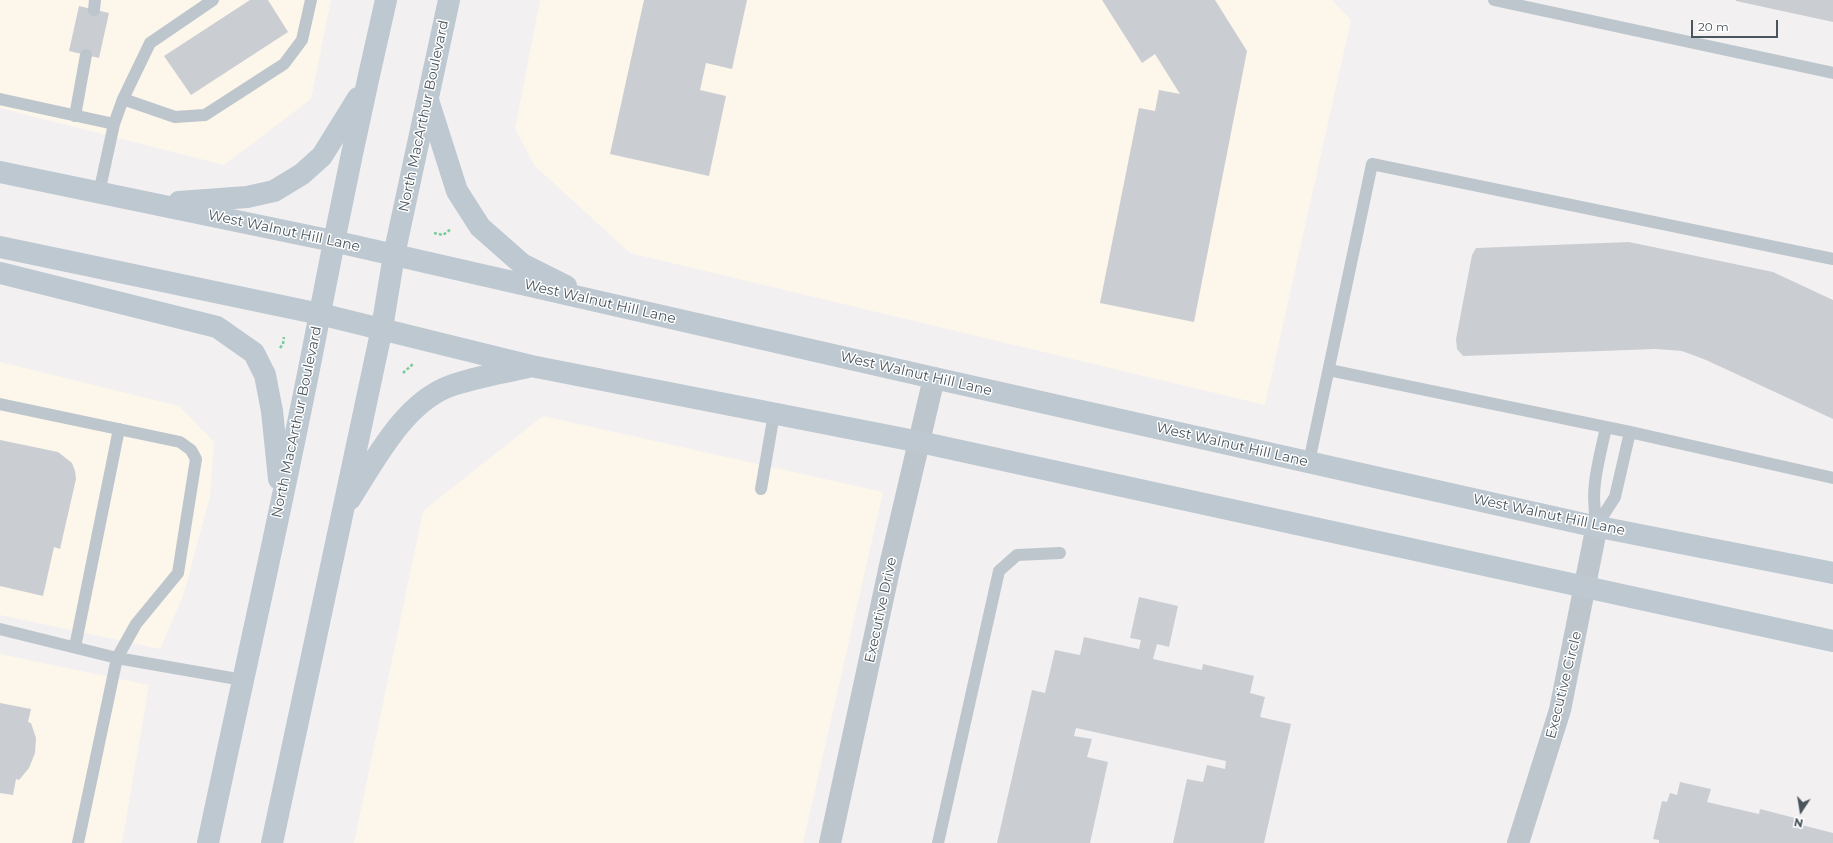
<!DOCTYPE html>
<style>
body{margin:0}
#map{position:relative;width:1833px;height:843px;overflow:hidden;background:#f3f0f1;font-family:Montserrat,sans-serif}
canvas{display:block}
.north{position:absolute;left:1781px;top:791px;width:40px;height:40px;-webkit-text-stroke:3px #fff;paint-order:stroke;rotate:192deg;font-size:11px;font-weight:700;line-height:16px;text-align:center;color:#49555d}
.north::after{content:'';display:block;margin:auto;width:14px;height:18px;background:#49555d;clip-path:polygon(50% 0,100% 100%,50% 72%,0 100%)}
.scale{position:absolute;left:1691px;top:20px;width:87px;height:18px;box-sizing:border-box;border:2px solid #49555d;border-top:0;padding-left:5px;font-size:12px;line-height:14px;white-space:nowrap;color:#49555d;-webkit-text-stroke:3px #fff;paint-order:stroke}
</style>
<div id="map">
<canvas width="1833" height="843"></canvas>
<div class="north">N</div>
<div class="scale">20 m</div>
</div>
<script>
const c = document.querySelector('canvas').getContext('2d');
c.lineJoin = 'round';
function fill(path, color) { c.fillStyle = color; c.fill(path, 'evenodd'); }
function strokePath(path, color, width, dash) { c.strokeStyle = color; c.lineWidth = width; c.lineCap = dash ? 'butt' : 'round'; c.setLineDash(dash || []); c.stroke(path); }
function label(font, color, halo, rows, align = 'center') {
  c.font = font + ' Montserrat,sans-serif'; c.lineWidth = 3; c.setLineDash([]); c.textBaseline = 'middle'; c.strokeStyle = halo; c.fillStyle = color; for (const [text, x, y, turn = 0] of rows) {
    c.save(); c.translate(x, y); c.rotate((+turn || 0) * Math.PI / 180); c.textAlign = isNaN(turn) ? turn : align; if (halo) c.strokeText(text, 0, 0); c.fillText(text, 0, 0); c.restore();
  }
}
fill(new Path2D(`
 M0,0H331L311,99L224,165L0,108Z
 M540,0H1332L1351,20L1265,405L630,253L535,166L515,129Z
 M0,362L179,406L214,442L210,497L183,596L160,649L0,615Z
 M543,416L883,492L803,843H354L423,511Z
 M0,654L149,685L122,843H0Z`), '#fcf6eb');
fill(new Path2D(`
 M250,0H268L288,32L191,95L164,56Z
 M644,0H747L732,69L706,63L700,90L726,96L709,176L610,154Z
 M1102,0H1215L1247,51L1194,322L1100,303L1139,108L1155,111L1159,90L1180,94L1155,54L1142,63Z
 M1736,0H1833V22L1736,1Z
 M79,6L109,13L99,58L69,51Z
 M1629,242L1773,272L1833,300V419L1706,360L1682,351L1656,349L1463,356L1457,349L1456,339L1472,255L1476,248Z
 M0,440L58,452L72,463L75,471L76,479L60,549L54,547L43,596L0,586Z
 M1139,597L1178,606L1169,647L1157,644L1153,659L1202,670L1203,664L1254,676L1250,693L1265,697L1260,717L1291,724L1264,843H1173L1187,779L1203,782L1207,765L1225,769L1226,761L1076,728L1074,736L1092,739L1087,757L1108,762L1090,843H997L1032,690L1045,693L1055,650L1080,655L1084,637L1139,649L1141,640L1130,638Z
 M0,703L31,709L28,722L31,723L36,738L35,753L29,768L19,780L16,779L13,795L0,793Z
 M1680,782L1711,789L1707,802L1759,814L1760,809L1795,818L1794,823L1833,833V843H1659V840L1653,839L1662,801L1667,802L1670,793L1677,795Z`), '#caced3');
strokePath(new Path2D(`
 M434,233L443,235L451,229
 M280,348L283,344L284,337
 M403,373L413,364`), '#7acb9d', 2.5, [3, 2]);
strokePath(new Path2D(`
 M1494,0L1833,73
 M94,10L95,0
 M0,99L114,124
 M123,99L175,117L205,115L284,64L302,40L311,0
 M75,116L86,55
 M99,193L114,124L123,99L150,43L213,0
 M1329,370L1630,432L1833,478
 M0,404L180,442L191,450L196,459L178,573L136,624L117,658L78,843
 M1309,462L1372,164L1833,259
 M761,489L774,414
 M1597,525L1615,497L1630,432
 M1597,525C1589,490 1599,461 1606,427
 M0,629L117,658L243,680
 M75,647L119,429
 M938,843L999,571L1017,555L1060,553`), '#bdc6cd', 12);
strokePath(new Path2D(`
 M830,843L891,561L934,378
 M1518,843L1560,710L1597,525`), '#bdc6cd', 22);
strokePath(new Path2D(`
 M428,100L457,191L480,227L522,264L566,286
 M0,172L333,241L934,378L1584,524L1833,573
 M179,202L247,197L274,191L302,174L322,156L358,98
 M0,247L320,314L531,366L920,442L1833,641
 M0,273L217,327L254,353L265,375L272,411L279,479
 M350,499C375,460 404,403 450,386C475,377 502,373 528,367
 M208,843C245,667 286,491 320,313C340,209 362,104 386,0
 M272,843L382,328L394,255L449,0`), '#bdc8d1', 22);
label('14px', '#49555d', '#fff', [
 ["North MacArthur Boulevard",424,116,-78],
 ["West Walnut Hill Lane",284,231,12],
 ["West Walnut Hill Lane",600,302,13],
 ["West Walnut Hill Lane",916,374,13],
 ["North MacArthur Boulevard",297,422,-78],
 ["West Walnut Hill Lane",1232,445,13],
 ["West Walnut Hill Lane",1549,515,12],
 ["Executive Drive",881,610,-78],
 ["Executive Circle",1564,685,-76]
]);
</script>
